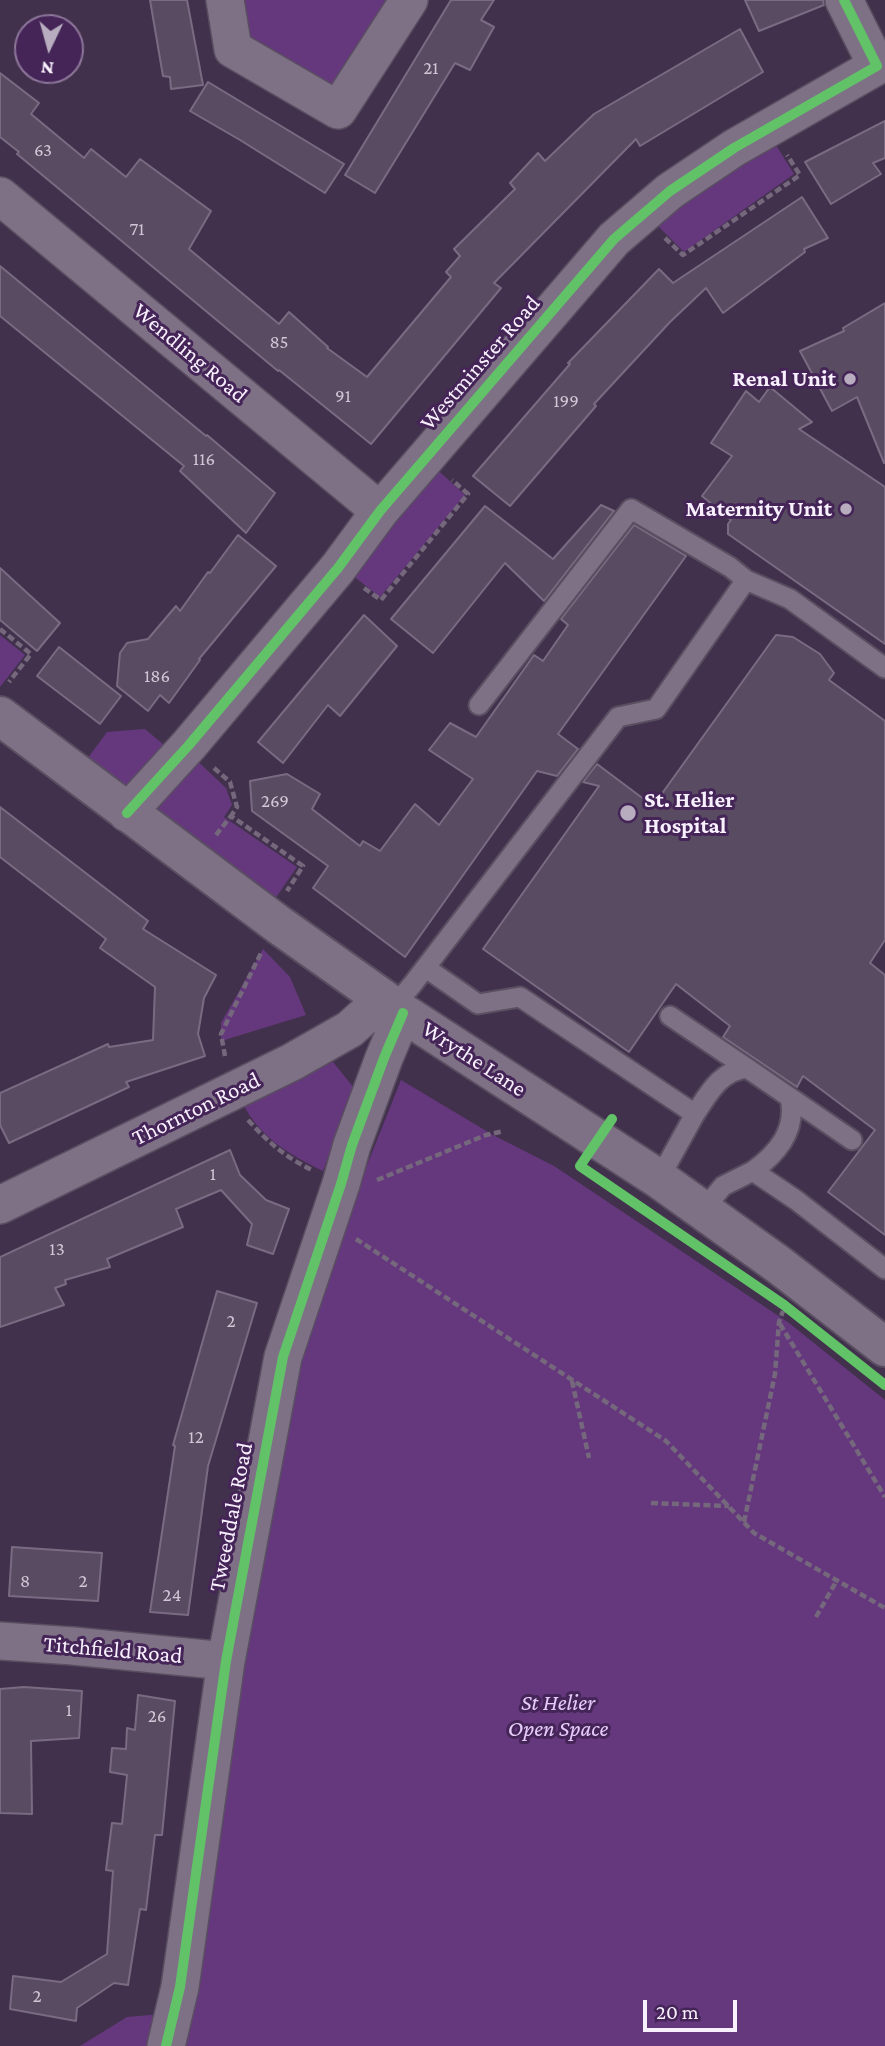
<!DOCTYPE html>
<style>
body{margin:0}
#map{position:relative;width:885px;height:2046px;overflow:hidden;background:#42314c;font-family:"Crimson Pro",serif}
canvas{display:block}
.north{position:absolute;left:14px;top:14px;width:70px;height:70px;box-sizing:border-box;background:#452558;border:2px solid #8d769a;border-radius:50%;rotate:185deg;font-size:19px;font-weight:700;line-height:28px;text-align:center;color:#f8f0fd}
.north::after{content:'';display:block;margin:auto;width:24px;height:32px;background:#b8adbf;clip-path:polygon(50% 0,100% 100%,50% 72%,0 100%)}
.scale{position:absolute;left:643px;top:2000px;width:94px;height:32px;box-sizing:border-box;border:4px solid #f8f0fd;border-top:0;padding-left:9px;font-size:21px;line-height:24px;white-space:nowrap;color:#f8f0fd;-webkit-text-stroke:5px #452558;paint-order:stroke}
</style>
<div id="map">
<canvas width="885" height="2046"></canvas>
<div class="north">N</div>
<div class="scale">20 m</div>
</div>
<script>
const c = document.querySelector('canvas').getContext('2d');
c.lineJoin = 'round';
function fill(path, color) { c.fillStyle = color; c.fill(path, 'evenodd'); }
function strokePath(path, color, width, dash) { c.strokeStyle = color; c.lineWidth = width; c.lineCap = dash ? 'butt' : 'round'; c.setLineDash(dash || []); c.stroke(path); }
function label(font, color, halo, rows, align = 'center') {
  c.font = font + ' "Crimson Pro",serif'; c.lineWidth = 6; c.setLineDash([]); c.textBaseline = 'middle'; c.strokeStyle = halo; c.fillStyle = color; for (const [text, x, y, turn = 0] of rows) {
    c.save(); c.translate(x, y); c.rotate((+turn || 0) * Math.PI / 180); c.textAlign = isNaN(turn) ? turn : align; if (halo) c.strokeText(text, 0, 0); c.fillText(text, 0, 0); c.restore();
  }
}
fill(new Path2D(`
 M225,0H409L338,110L233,49Z
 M769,134L794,174L684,252L648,216Z
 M430,463L465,495L380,597L343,568Z
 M0,635L25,655L0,687Z
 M145,729L183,761L189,753L226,788L232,805L224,817L297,867L268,909L79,770L107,732Z
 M263,949L290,977L306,1015L221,1041V1023Z
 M333,1062L354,1088L323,1171C290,1155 257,1136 242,1101Z
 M401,1080L493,1135L554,1166L789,1323L885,1400V2046H175L257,1514L315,1295Z
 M174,2013L166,2046H80L127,2017Z`), '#65387e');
const building = new Path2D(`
 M150,0H187L203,85L171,89L170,77L163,76Z
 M451,0H494L481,20L494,27L470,70L455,63L375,193L345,175Z
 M745,0H823L824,5L759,31Z
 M740,29L763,72L640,146L636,139L494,283L501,288L371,444L279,370L278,371L17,154L19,152L0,137V73L39,103L31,114L84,158L91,149L126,177L140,159L211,211L189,249L279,324L289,312L328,347L327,348L367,377L451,277L446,272L460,256L454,249L515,189L510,183L538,153L545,161L594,114Z
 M208,82L344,164L325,193L240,140L190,111Z
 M885,121V158L873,163L881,174L831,204L805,162Z
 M802,197L828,238L804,249L805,252L723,313L706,288L670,322L594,404L596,406L510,506L473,476L570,364L568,363L659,269L673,283Z
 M0,266L206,436L207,435L275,493L246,533L180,471L184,466L0,316Z
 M885,303V463H884L857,397L832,411L800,351L844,331L843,328Z
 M770,387L812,422L799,429L885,487V644L728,534V524L731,520L702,496L732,456L711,443L746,391L759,402Z
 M601,505L614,511L544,601L505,563L433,653L391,619L485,506L553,559Z
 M634,525L686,556L558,734L578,749L557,776L537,771L405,957L313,888L328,866L252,811L250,781L287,774L320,794L312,809L360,846L363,841L380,851L415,804L439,825L473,779L429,750L450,723L476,737L534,655L543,661L568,625L561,619Z
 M238,535L276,566L199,659L200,660L169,703L160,695L148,711L117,686L120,653L127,643L148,639L176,606L180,611L208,572L210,573Z
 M0,568L60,623L37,651L0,620Z
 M364,615L397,646L340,716L328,705L283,763L258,742Z
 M776,635L793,637L820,654L834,673L829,680L885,721V940L870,963L885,975V1235L828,1192L875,1130L803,1076L797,1087L723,1037L730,1026L676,984L629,1052L483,949L599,786L583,782L597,764L653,806Z
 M59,647L121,696L100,724L37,676Z
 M0,807L148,921L143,929L216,975L204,998L198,1034L205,1056L126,1082L129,1087L9,1143L0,1125V1093L108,1044L109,1047L153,1040L155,987L100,948L106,939L0,857Z
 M230,1150L240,1175L266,1200L289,1209L273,1254L247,1245L252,1224L221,1190L176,1209L183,1227L107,1259L110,1267L65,1280L66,1284L55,1288L64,1305L0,1327V1257Z
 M217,1291L257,1303L208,1466L188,1615L150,1612L175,1446L173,1445Z
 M12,1547L102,1553L98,1601L9,1596Z
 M24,1687L82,1691L79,1738L31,1741L32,1814L0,1813V1689Z
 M138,1695L175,1701L162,1835H155L146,1910L140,1909L128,1985L114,1983L77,2008L76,2021L10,2009L13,1976L61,1982L107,1954L113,1871L106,1870L112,1823L122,1824L127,1775L110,1772L112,1748L126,1749L127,1728L135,1730Z`);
fill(building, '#594b61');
strokePath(building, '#7a6b82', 2);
const lane = new Path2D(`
 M479,705L631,509L730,567L746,580
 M426,968L478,1004L520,997L695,1114L659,1179
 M394,1006L412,985L618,717L656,709L746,580L790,599L885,668
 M670,1016L747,1068
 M695,1114C709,1093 720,1071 747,1068L852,1140
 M753,1171C778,1153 797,1130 790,1098
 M703,1210L723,1186L753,1171L796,1200L885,1269`);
const street = new Path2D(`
 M225,0L233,49L338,110L409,0
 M0,196L380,511
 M127,813L189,745L338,568L380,511L614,239L670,191L734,148L877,66L844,0
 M0,1205L292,1062L350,1029L383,999
 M0,1641L73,1646L226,1661
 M166,2046L180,1987L226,1661L283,1357L341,1184L352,1145L384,1058L403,1013`);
const secondary = new Path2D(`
 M0,716L279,925L403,1013L659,1179L779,1265L885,1347`);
strokePath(lane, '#5a4e61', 23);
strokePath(street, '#5a4e61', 40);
strokePath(secondary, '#5a4e61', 42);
strokePath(new Path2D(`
 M665,238L683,255L800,175L787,155
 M364,588L381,600L468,494L452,480
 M0,629L31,654L9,682
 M214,768L230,782L237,807L231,816
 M216,835L231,816L303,866L287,891
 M225,1056L221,1034L261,953
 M248,1120C268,1142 285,1157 312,1170
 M377,1180L486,1135L504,1131
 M356,1239L666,1441L754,1533L885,1608
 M780,1324L885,1497
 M572,1381L589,1458
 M651,1503L729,1506
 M744,1522L775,1374L779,1322L783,1311
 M816,1617L837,1580`), '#75687c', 4.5, [7, 3.5]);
strokePath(lane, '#7e7186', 19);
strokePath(street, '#7e7186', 37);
strokePath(secondary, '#7e7186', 38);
strokePath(new Path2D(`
 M127,813L189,745L338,568L380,511L614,239L670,191L734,148L877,66L844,0
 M612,1119L580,1166L784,1305L885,1385
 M166,2046L180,1987L226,1661L283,1357L341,1184L352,1145L384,1058L403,1013`), '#61c268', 10);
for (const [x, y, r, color] of [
 [850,379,7,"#b8adbf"],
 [846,509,7,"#b8adbf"],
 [628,813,9,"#b8adbf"]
]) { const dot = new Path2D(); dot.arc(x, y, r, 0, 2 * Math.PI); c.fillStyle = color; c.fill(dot); strokePath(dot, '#452558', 2.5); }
label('19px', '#d0c7d6', null, [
 ["21",431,68],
 ["63",43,150],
 ["71",137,229],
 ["85",279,342],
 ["91",343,396],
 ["199",566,401],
 ["116",204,459],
 ["186",157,676],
 ["269",275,801],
 ["1",213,1174],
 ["13",57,1249],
 ["2",231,1321],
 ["12",196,1437],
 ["8",25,1581],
 ["2",83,1581],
 ["24",172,1595],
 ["1",69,1710],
 ["26",157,1716],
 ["2",37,1996]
]);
label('23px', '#f8f0fd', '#452558', [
 ["Wendling Road",190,353,40],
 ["Westminster Road",480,363,-49],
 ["Wrythe Lane",474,1059,33],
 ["Thornton Road",196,1109,-26],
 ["Tweeddale Road",231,1517,-79],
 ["Titchfield Road",113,1650,5]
]);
label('bold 23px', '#f8f0fd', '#452558', [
 ["Renal Unit",836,379],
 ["Maternity Unit",832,509],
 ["St. Helier",644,800,"left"],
 ["Hospital",644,826,"left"]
], 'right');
label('italic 23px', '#e7cdfa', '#452558', [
 ["St Helier",558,1703],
 ["Open Space",558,1729]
]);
</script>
